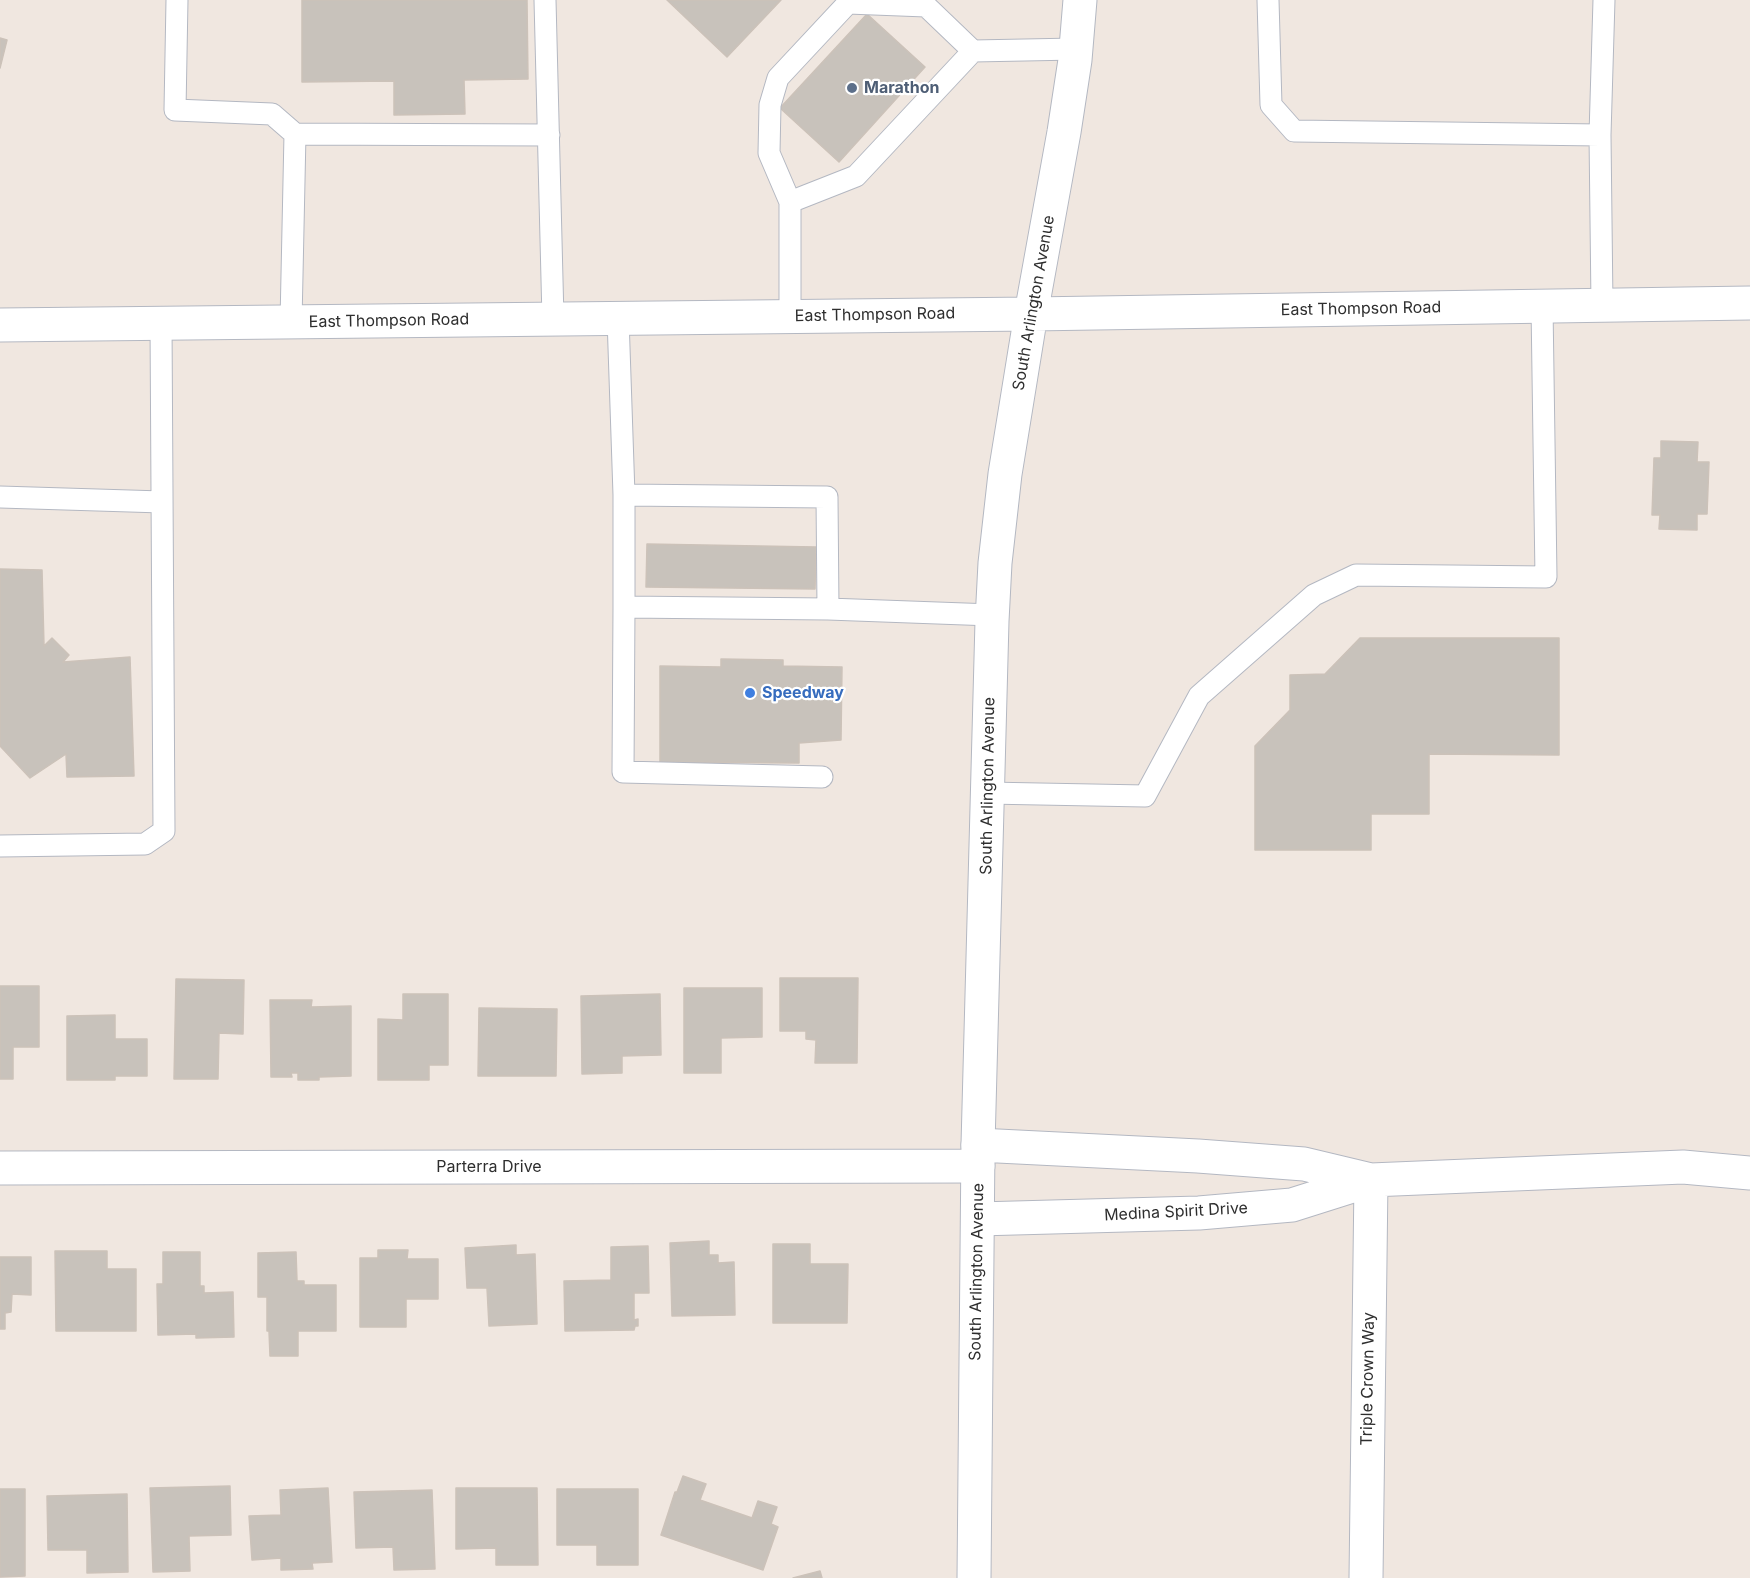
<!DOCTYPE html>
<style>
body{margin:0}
canvas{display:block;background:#f0e7e0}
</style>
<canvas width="1750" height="1578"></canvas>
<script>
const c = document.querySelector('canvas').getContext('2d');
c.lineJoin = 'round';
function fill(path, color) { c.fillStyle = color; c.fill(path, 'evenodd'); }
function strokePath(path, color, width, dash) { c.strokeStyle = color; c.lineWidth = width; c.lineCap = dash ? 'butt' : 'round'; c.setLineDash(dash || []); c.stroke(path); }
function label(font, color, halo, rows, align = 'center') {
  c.font = font + ' Inter,sans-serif'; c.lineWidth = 4.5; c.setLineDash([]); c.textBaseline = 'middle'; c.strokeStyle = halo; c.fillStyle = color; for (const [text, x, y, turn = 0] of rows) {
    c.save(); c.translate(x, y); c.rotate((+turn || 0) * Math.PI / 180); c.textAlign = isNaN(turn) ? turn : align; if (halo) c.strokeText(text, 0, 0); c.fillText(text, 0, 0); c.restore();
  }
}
const building = new Path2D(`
 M302,0H527L528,79L464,80L465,114L394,115V81L302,82Z
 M667,0H781L727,57Z
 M867,14L925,67L839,162L780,108Z
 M0,38L7,40L0,68Z
 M1661,441L1698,442L1697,462H1709L1707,514H1697V530L1659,529L1660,515H1652L1654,458H1661Z
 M647,544L816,547L815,589L646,587Z
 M0,569L42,570L44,646L52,638L69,655L63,662L130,657L134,776L67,777L66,754L30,778L0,746Z
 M1360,638H1559V755L1429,754V814H1371V850H1255V746L1290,710V675L1325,674Z
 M721,659L783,660V666L842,667L841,740L799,743V763L660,762V666L721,667Z
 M780,978H858L857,1063H815L816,1040L806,1039V1031H780Z
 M176,979L244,980L243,1034L219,1033L218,1079H174Z
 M0,986H39V1047H13V1079H0Z
 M684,988H762V1037L721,1038V1073H684Z
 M403,994H448V1065H429V1080H378V1019L403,1020Z
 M660,994L661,1055L622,1056V1073L582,1074L581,996Z
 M270,1000H312L311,1007L351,1006V1076L319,1077V1080H298V1073H291L292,1077H271Z
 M479,1008L557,1009L556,1076H478Z
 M115,1015V1039H147V1076H115V1080H67V1016Z
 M709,1241V1255H718V1263L734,1262L735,1315L672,1316L670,1243Z
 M773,1244H810V1264H848L847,1323H773Z
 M516,1245V1255L535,1254L537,1324L489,1326L487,1288H467L465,1248Z
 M648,1246L649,1293H634V1320L638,1319V1326H635L634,1330L565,1331L564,1281L611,1280V1247Z
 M378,1250H408L407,1259H438V1299H406V1327H360V1258H378Z
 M55,1251H107V1269H136V1331H56Z
 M163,1252H200V1286H204V1293L233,1292L234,1337L196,1338V1334L158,1335L157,1284H163Z
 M296,1252L297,1281H304V1285H336V1331H298V1356H270L269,1331H267V1297H258V1253Z
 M0,1257H31V1295L12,1294L11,1312L5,1313V1329H0Z
 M683,1476L706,1484L700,1500L752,1518L758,1501L777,1507L771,1524L778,1527L763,1570L661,1535L675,1492H677Z
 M230,1486L231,1535L189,1536L190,1571L153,1572L150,1488Z
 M328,1488L332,1562L312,1563L313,1569L281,1570V1558L252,1560L249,1516L281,1515L280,1490Z
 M456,1488H537L538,1565H496V1548L456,1549Z
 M0,1489H25V1576L0,1577Z
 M557,1489H638V1565H597V1545H557Z
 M432,1490L435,1569L394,1570L393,1547L356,1548L354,1492Z
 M127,1494L128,1572L87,1573V1550H48L47,1496Z
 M820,1571L822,1578H793Z`);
fill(building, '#c8c2bb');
strokePath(building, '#ccc2b9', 1.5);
const lane = new Path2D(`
 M177,0L175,110L272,114L295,134L291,322
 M545,0L553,319
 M1268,0L1271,105L1294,131L1600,135L1604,0
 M295,134L549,135
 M1600,135L1602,305
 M790,202L769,153L770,105L778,78L848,3L926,6L973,51
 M790,316V202L856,176L973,51L1076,49
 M618,318L624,495L827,497L828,609L992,615
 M624,495V607L828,609
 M0,497L162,502
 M624,607L623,772L822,777
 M987,793L1145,796L1199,696L1314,595L1356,575L1546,577L1542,306
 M0,846L145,844L164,831L161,323`);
const street = new Path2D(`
 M0,1168L978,1166
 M978,1219L1199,1213L1292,1205L1371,1180L1304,1164L1198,1156L978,1145
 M1366,1578L1371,1180L1683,1167L1750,1173`);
const secondary = new Path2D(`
 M0,325L1031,314L1750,303
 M974,1578L978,1145L992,621L995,563L1005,474L1031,314L1064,132L1075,60L1080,0`);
strokePath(lane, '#b4b8c2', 23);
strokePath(street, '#b4b8c2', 35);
strokePath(secondary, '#b4b8c2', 35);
strokePath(lane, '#fff', 21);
strokePath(street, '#fff', 33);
strokePath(secondary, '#fff', 33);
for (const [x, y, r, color] of [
 [852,88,6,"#5c6f8a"],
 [750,693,6,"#3f7fe0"]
]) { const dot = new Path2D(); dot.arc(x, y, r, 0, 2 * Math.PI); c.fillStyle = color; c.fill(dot); strokePath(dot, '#fff', 2); }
label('bold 16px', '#4e5e75', '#fff', [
 ["Marathon",864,88]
], 'left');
label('16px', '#2e2e2e', '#fff', [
 ["South Arlington Avenue",1034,303,-80],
 ["East Thompson Road",1361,309,-1],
 ["East Thompson Road",875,315,-1],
 ["East Thompson Road",389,321,-1],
 ["South Arlington Avenue",988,786,-89],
 ["Parterra Drive",489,1167],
 ["Medina Spirit Drive",1176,1212,-3],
 ["South Arlington Avenue",977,1272,-89],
 ["Triple Crown Way",1368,1379,-89]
]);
label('bold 16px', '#366cbe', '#fff', [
 ["Speedway",762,693]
], 'left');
</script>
